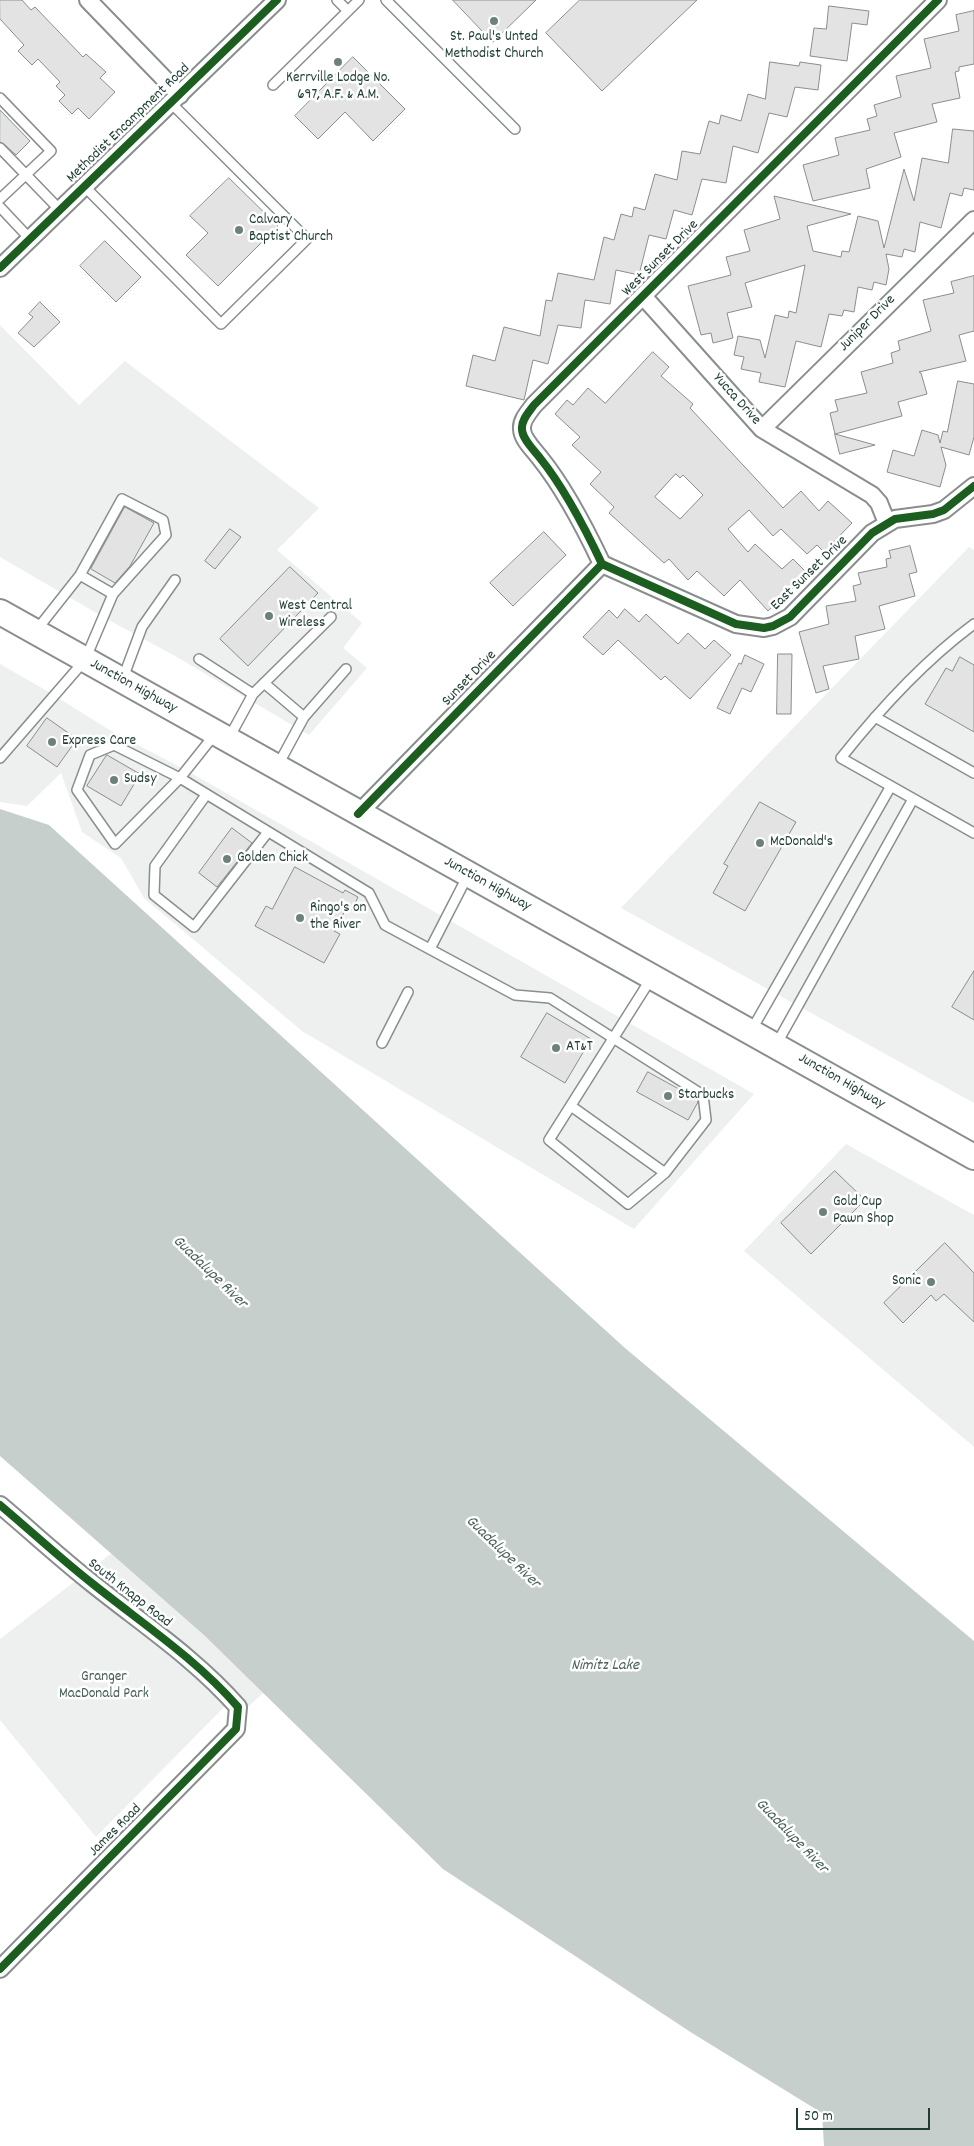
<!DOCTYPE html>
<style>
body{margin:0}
#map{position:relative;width:974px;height:2146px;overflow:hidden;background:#fff;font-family:Dekko,sans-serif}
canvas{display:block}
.scale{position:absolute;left:796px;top:2108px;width:134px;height:22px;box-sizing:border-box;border:2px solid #1f3d34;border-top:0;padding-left:6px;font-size:15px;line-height:18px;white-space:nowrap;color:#1f3d34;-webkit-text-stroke:4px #fff;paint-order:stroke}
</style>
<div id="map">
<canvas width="974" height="2146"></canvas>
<div class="scale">50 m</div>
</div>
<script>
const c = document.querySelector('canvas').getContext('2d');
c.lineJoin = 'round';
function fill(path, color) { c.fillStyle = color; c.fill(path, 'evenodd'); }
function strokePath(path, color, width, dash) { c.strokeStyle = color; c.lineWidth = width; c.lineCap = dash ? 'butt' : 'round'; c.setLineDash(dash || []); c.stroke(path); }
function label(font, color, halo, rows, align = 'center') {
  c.font = font + ' Dekko,sans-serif'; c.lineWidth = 5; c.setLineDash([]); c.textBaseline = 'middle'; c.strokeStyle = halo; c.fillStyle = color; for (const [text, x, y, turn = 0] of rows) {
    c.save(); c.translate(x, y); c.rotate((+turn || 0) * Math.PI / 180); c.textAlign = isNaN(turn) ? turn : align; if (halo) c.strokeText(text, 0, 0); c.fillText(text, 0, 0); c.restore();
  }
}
fill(new Path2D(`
 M0,325L79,405L125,361L319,508L277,550L362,623L343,648L367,668L309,735L175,656L105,618L0,557Z
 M969,547L974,550V1103L621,908L765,757Z
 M0,664L49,692L106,728L191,773L754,1094L634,1229L302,1031L144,898L121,858L82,832L61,773L27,806L0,802Z
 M846,1144L974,1215V1447L744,1251Z
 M126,1542L278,1679L247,1708L235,1696L96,1837L0,1720V1639Z`), '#edf0ef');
fill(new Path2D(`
 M0,809L49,825L625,1348L974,1641V2146H824L822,2113L692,2033L443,1869L204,1635L0,1456Z`), '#c7cfcd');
const building = new Path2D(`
 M0,0H22L31,10L35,7L83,57L86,54L106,72L100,78L115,92L89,119L78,108L72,114L59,101L65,95L56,86L60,82L38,59L32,65L18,51L24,45L0,19Z
 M453,0H536L493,42Z
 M580,0H697L602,91L546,33Z
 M829,6L869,11L867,25L852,23L847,61L810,56L814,28L826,29Z
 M974,11V64L959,67V71L955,72L960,98L932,104L937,122L894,133L901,157L866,169L870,188L813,201L803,165L839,155L835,138L870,130L867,119L877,116L874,105L901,97L896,76L931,68L924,39L959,31L956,15Z
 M353,57L405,109L373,141L345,112L318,139L295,116Z
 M770,62L799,66L800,62L821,65L818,90L795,87L787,117L769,113L758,153L733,146L726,183L702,179L692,215L674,210L666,239L649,235L639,275L616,270L610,304L585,300L581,328L558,325L548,364L533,360L524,400L466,386L473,355L495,361L504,327L540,336L546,300L552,301L558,273L594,280L604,237L614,240L621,214L632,217L634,207L645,210L655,174L677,180L682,151L700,154L709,121L719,124L721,115L741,121L748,94L765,99Z
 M0,110L30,141L16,155L4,144L0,142Z
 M953,129L974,131V190L964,188L962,196L950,193L941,228L920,222L915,252L904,249L902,257L886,254L889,269L886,285L874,282L872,290L858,287L854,312L844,310L842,316L829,314L821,347L796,341L785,387L759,382L761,373L741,369L744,357L734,355L738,336L760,340L765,358L775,315L788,318L789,311L796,313L805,265L745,283L752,307L727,313L733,338L713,343L711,333L701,335L688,286L731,275L726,257L750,251L744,230L780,219L774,196L851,214L807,226L813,251L841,257L842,251L849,252L858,216L878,221L884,248L904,169L914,201L922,158L948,163Z
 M229,178L278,226L218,286L186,255L208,233L190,216Z
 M105,241L141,277L116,302L80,266Z
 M974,276V331L959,335L966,361L919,372L921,373L927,394L898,402L902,416L835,434L830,413L838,411L835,400L867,393L861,372L893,363L891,353L900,350L898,341L931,331L923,300L954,293L951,282Z
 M40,302L60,322L34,347L18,333L33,317L29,314Z
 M653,352L669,367L661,376L693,404L690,408L783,508L801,491L819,511L828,501L852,523L824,552L817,545L807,554L781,529L773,536L749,510L728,529L748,552L755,544L782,569L793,559L808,574L768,611L740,580L724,596L697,571L688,580L669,559L664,563L609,513L614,507L590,484L601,472L572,445L580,437L555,414L567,400L573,405L588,388L605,403ZM676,474L680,478L683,475L703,495L680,519L655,497Z
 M958,381L974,384V437L969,455L941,447L946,465L940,487L887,472L893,450L914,456L922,430L938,435L940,443L943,431L947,432Z
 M835,434L875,445L840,454Z
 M125,507L154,523L130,566L115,583L91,569Z
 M230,529L241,537L215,569L205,561Z
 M544,532L566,555L513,606L490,583Z
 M910,546L917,572L909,574L915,596L879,606L885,629L855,636L859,659L823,666L829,689L816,693L799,632L829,624L826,606L856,601L853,586L861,584L858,573L887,567L886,559L891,558L889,551Z
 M290,567L318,593L248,666L220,639Z
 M625,609L639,622L646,614L678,644L688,633L705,649L714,640L731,655L690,699L665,676L661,680L618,640L603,655L583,637L609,610L617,618Z
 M778,654H792L791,714H777Z
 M745,655L764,664L751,692L742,688L730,714L717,708L739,663L741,664Z
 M960,657L974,665V732L925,704L946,668L952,671Z
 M47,718L77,739L57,767L27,746Z
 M107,755L140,774L121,806L87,786Z
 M760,802L796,822L745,911L713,893L728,866L724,864Z
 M232,828L252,843L217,887L199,873Z
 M295,867L343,893L345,890L358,897L352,910L347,907L334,931L340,934L324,963L255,926L266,906L272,909Z
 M974,971V1020L952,1007Z
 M547,1013L591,1039L565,1083L521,1057Z
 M648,1072L697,1099L698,1102L688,1120L637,1092Z
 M835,1171L865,1200L811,1254L781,1223Z
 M945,1243L974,1273V1322L944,1294L936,1301L931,1295L903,1323L884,1303Z`);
fill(building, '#e2e3e2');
strokePath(building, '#898f8d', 1);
const lane = new Path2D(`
 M337,0L348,11
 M386,0L515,129
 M273,85L359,0
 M0,98L51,151L0,199
 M0,148L60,210
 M85,187L221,324L307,239L171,103
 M0,207L30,239
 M80,575L113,594
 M974,624C924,661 880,709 841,758L974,833
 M199,659L253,694
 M123,678L142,627L175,580
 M264,683L304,717L346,669
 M875,717L974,773
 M215,734L180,778L115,844L77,790L90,755L114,745L180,778L369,893L385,925L515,995L550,998L703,1095L706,1120L665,1173L628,1204L549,1140L652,977
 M229,738L253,694L331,617
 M0,758L85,660L113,594L166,535L163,520L122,499L80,575L35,632
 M278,765L304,717
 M206,795L155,866L154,895L194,927L268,832
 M430,949L468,875
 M751,1031L891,786
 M382,1043L408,992
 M776,1045L913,799
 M571,1106L665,1173`);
const street = new Path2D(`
 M88,0L180,95
 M0,268L277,0
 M643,296L762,429L872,495L879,503L887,523
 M762,429L974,220
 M602,564C585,528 565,489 540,458C534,450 522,439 522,429C521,420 529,412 534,405L938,0
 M602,564L736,624L764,628L773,626L790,617L872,533L895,519L933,514L944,510L974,486
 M358,814L602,564
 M0,1505C31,1531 61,1559 93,1584C143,1624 196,1659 238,1707L236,1729L0,1969`);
const secondary = new Path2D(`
 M0,612L974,1157`);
strokePath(lane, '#898f8d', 12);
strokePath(street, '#898f8d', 20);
strokePath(secondary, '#898f8d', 28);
strokePath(lane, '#fff', 9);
strokePath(street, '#fff', 16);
strokePath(secondary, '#fff', 24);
strokePath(new Path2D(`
 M0,268L277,0
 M602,564C585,528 565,489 540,458C534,450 522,439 522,429C521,420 529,412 534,405L938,0
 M602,564L736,624L764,628L773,626L790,617L872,533L895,519L933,514L944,510L974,486
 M358,814L602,564
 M0,1505C31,1531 61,1559 93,1584C143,1624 196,1659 238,1707L236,1729L0,1969`), '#1b5e20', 8);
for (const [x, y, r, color] of [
 [494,21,5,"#6d817b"],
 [338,62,5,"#6d817b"],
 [239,230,5,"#6d817b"],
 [269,616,5,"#6d817b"],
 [52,742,5,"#6d817b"],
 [114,780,5,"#6d817b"],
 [760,843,5,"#6d817b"],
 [227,859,5,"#6d817b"],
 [300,918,5,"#6d817b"],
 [556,1048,5,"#6d817b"],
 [668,1096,5,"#6d817b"],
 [823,1212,5,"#6d817b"],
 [931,1282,5,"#6d817b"]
]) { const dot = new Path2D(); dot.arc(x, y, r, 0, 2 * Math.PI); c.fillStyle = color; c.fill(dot); strokePath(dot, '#fff', 2); }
label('15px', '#1f3d34', '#fff', [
 ["St. Paul's Unted",494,38,"center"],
 ["Methodist Church",494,55,"center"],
 ["Kerrville Lodge No.",338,79,"center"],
 ["697, A.F. & A.M.",338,96,"center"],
 ["Calvary",249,221],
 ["Baptist Church",249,238],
 ["West Central",279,607],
 ["Wireless",279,624],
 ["Express Care",62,742],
 ["Sudsy",124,780],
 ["McDonald's",770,843],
 ["Golden Chick",237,859],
 ["Ringo's on",310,909],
 ["the River",310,926],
 ["AT&T",566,1048],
 ["Starbucks",678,1096],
 ["Gold Cup",833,1203],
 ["Pawn Shop",833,1220],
 ["Sonic",921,1282,"right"]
], 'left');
label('15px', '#1f3d34', '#fff', [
 ["Methodist Encampment Road",129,124,-44],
 ["West Sunset Drive",661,259,-45],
 ["Juniper Drive",868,324,-45],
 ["Yucca Drive",736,400,48],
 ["East Sunset Drive",810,574,-44],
 ["Sunset Drive",470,679,-46],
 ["Junction Highway",133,687,29],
 ["Junction Highway",487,885,29],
 ["Junction Highway",841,1082,30],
 ["South Knapp Road",129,1594,38],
 ["James Road",116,1831,-45]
]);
label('15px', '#455e57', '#fff', [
 ["Granger",104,1678],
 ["MacDonald Park",104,1695]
]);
label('italic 16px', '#4a625b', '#fff', [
 ["Guadalupe River",209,1273,44],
 ["Guadalupe River",502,1553,44],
 ["Nimitz Lake",605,1667],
 ["Guadalupe River",791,1837,46]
]);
</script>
